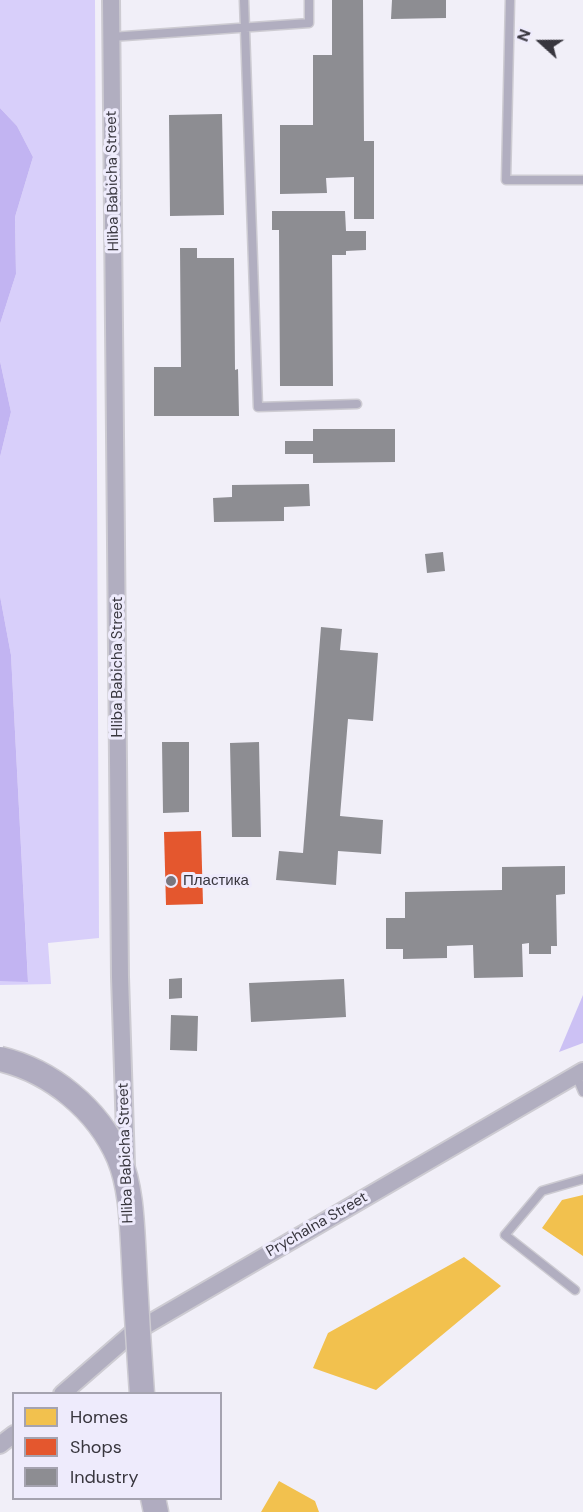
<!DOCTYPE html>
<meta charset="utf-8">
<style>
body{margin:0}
#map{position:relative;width:583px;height:1512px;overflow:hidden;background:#f1eff8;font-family:"DM Sans",sans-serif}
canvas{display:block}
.legend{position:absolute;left:12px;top:1392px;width:210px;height:108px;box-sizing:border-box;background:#eeebfc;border:2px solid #a5a3b0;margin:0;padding:8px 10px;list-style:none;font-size:18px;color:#38363e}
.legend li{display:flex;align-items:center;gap:12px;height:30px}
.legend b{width:30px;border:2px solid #a5a3b0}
.north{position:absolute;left:511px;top:12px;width:60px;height:60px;-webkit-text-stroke:4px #eeebfc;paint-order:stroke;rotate:291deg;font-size:16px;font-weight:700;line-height:24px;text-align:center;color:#38363e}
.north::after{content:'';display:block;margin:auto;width:21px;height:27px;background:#38363e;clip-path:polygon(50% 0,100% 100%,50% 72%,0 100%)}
</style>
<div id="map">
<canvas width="583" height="1512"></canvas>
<ul class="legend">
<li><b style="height:16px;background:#f2c14e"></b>Homes</li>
<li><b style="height:16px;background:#e4572e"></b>Shops</li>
<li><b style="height:16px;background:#8d8d92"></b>Industry</li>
</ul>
<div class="north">N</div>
</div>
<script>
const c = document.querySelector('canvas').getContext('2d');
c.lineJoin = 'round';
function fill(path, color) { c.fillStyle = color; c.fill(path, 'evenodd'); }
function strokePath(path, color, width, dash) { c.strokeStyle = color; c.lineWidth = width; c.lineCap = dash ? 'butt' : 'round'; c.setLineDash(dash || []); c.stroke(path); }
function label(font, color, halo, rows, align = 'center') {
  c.font = font + ' "DM Sans",sans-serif'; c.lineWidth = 6; c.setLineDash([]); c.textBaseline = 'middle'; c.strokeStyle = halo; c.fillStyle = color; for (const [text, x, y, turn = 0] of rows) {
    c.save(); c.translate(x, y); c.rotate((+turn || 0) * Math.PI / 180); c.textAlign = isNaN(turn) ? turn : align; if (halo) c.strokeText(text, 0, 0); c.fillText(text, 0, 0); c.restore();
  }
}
fill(new Path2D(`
 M0,0H95L99,938L48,943L51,984L0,985V981H28L11,655L0,596V457L11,412L0,361V324L16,274L15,217L33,157L17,126L0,108Z`), '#d8cffa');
fill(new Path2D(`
 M583,995V1043L559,1052Z`), '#ccc1f4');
fill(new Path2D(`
 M0,108L17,126L33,157L15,217L16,274L0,324Z
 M0,361L11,412L0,457Z
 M0,596L11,655L28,982L0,981Z`), '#c2b4f2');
fill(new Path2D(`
 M583,1195V1256L542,1228L562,1200Z
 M464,1257L501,1286L376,1390L313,1368L328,1333Z
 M279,1481L315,1501L319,1512H261Z`), '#f2c14e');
fill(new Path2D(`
 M201,831L203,904L166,905L164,832Z`), '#e4572e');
fill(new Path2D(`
 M332,0H363L364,141H374V219H354V177L326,178L327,193L280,194V125H313V55H332Z
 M392,0H446V18L391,19Z
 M222,114L224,215L170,216L169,115Z
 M272,211H345L346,231H366V250L346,251V255H332L333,386H280L279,230H272Z
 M180,248H197V258H234L235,370L238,369L239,416H154V367H181Z
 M313,429H395V462L313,463V454H285V441H313Z
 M309,484L310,506L284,507V521L214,522L213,498L232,497V485Z
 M443,552L445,571L427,573L425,554Z
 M321,627L342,629L340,650L378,653L373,721L348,719L340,816L383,820L381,854L338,851L336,885L276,880L279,851L303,853Z
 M162,742H189V812L163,813Z
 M259,742L261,837H232L230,743Z
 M565,866V894L556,895L557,946H551V954H529V943L522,944L523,977L474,978L473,945L447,946V958L403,959V949H386V918H405V892L502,890V867Z
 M182,978V998L169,999V979Z
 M344,979L346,1017L251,1022L249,983Z
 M171,1015L198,1016L197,1051L170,1050Z`), '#8d8d92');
const lane = new Path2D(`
 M244,0L258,407L357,404
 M510,0L506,180H583
 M111,37L309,23V0
 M576,1075L583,1092
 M575,1290L505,1235L542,1191L583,1179`);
const street = new Path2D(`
 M111,0L120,977L126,1165
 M62,1394L131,1334L583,1071
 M0,1445L14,1434`);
const secondary = new Path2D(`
 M153,1498L156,1512`);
strokePath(lane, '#cdcbd2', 11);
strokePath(street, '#cdcbd2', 20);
strokePath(secondary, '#cdcbd2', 27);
strokePath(lane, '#b1aec0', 8);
strokePath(street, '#b1aec0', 16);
strokePath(secondary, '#b0acc0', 24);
const secondaryBridge = new Path2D(`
 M0,1059C51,1071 98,1109 119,1158C132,1189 132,1228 134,1261C136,1305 139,1349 142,1394`);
strokePath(secondaryBridge, '#cdcbd2', 27, []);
strokePath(secondaryBridge, '#b0acc0', 24);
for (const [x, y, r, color] of [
 [171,881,6,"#79777f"]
]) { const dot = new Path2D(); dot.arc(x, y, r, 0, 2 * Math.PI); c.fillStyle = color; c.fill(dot); strokePath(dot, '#eeebfc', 2); }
label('15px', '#38363e', '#eeebfc', [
 ["Hliba Babicha Street",113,181,-91],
 ["Hliba Babicha Street",118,667,-90],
 ["Hliba Babicha Street",126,1153,-92],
 ["Prychalna Street",317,1225,-30]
]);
label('15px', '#38363e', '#eeebfc', [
 ["Пластика",183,881]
], 'left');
</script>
